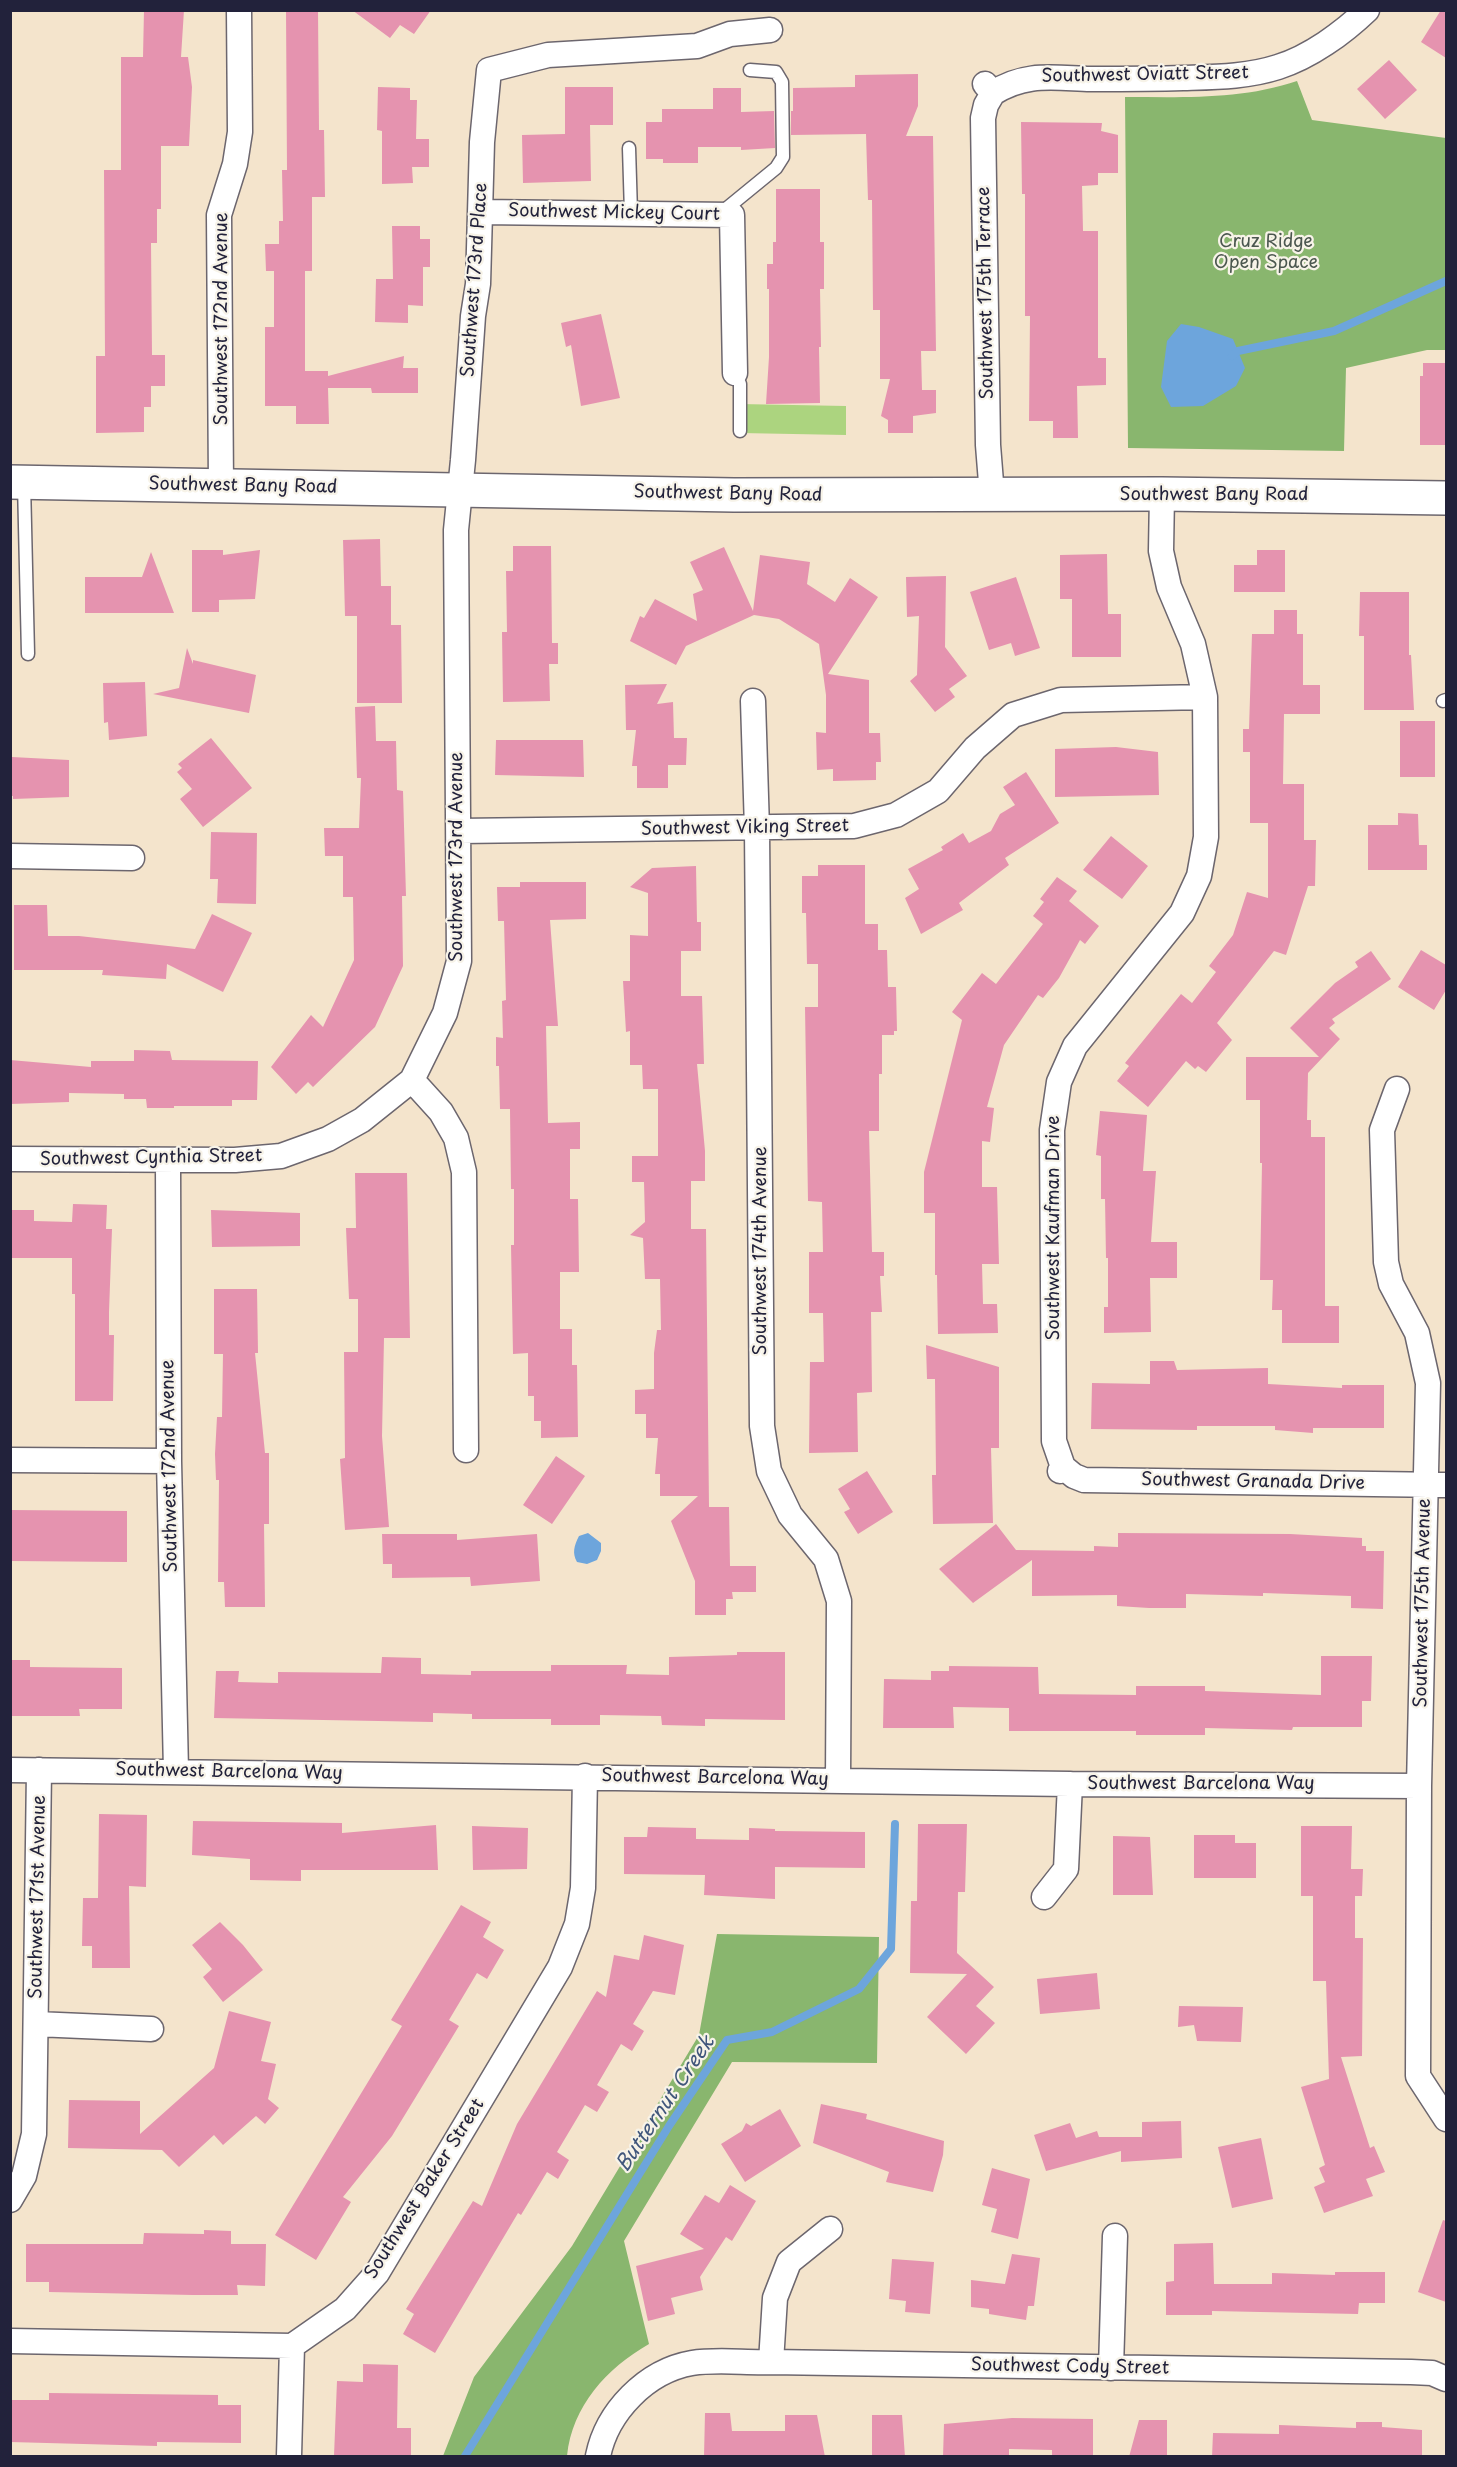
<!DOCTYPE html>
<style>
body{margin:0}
#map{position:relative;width:1457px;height:2467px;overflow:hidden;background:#f4e4cc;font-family:"Playpen Sans",sans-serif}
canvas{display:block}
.frame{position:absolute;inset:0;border:12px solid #22223b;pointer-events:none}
</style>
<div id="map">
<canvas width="1457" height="2467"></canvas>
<div class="frame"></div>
</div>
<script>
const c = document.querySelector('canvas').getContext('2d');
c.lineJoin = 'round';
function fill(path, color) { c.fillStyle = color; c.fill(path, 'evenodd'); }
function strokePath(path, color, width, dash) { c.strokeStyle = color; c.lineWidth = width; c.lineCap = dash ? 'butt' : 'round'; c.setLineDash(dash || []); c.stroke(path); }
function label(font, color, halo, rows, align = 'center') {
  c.font = font + ' "Playpen Sans",sans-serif'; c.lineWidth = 4.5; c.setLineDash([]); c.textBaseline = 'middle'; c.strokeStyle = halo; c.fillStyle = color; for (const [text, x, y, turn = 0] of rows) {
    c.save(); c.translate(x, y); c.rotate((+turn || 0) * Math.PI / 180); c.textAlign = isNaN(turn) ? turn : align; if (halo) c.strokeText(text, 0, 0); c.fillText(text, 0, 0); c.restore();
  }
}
fill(new Path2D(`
 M739,404L846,406V435L740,433Z`), '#acd47f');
fill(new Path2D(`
 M1297,81L1312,120L1446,138V350H1427L1346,368L1344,451L1128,448L1125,97C1183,97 1241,100 1297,81Z
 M717,1934L879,1937L877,2063L732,2062L624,2241L649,2344C607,2368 572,2406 567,2456H443L474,2377L572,2246L699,2035Z`), '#89b66e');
fill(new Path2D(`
 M1181,324L1199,327L1233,339L1245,368L1236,386L1203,406L1171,407L1161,387L1167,341Z
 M588,1533L601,1543V1551L597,1560L587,1564L577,1562C572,1553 574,1546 579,1536Z`), '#6da5dc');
strokePath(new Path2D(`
 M1232,356L1238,351L1334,331L1446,281
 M465,2456L669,2126L727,2040L772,2032L859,1989L891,1949L895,1824`), '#6da5dc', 8);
fill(new Path2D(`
 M144,10H184L181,57H188L192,87L189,146H161V209H157V243H151L152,355H165V386H151V407H144V432L96,433V356H105L104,170H121V57H143Z
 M286,10H318L319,130H324L325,197H312V271H305V371H328V376L404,356L403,368H418V393H372L371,388H328L329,424H296V406H265V327H274V271H266L265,244H279V221H283L282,170H287Z
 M352,10H431L414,34L400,25L390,38Z
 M1441,10H1446V58L1421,42Z
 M1389,60L1417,90L1385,119L1357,89Z
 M918,74V106L906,136H933L936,351H921L922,390H936V413L913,416V433H888V420L881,416L890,379H880V310H873L872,200H868L866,134L791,135V111H793V88L855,87V75Z
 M378,87L410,88V100H417L416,139H429V167H412L413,183L382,184V131L377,130Z
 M565,87H613V125H590L591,181L523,183L522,135L565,134Z
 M713,88H741V112L774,111L775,148L741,150V147H698V163H663V159H646V122H662V109H713Z
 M1021,122L1102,123L1101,131L1118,135V173H1098V185L1082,186L1083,231H1098V358H1106V385L1077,386L1078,438H1053V421H1029L1030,316H1025V194H1022Z
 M776,189H820V242H824V289H820L821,347H819L820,403L766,404L769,357V289H767V264H773V242H776Z
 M392,226H420V239H430V267H423V306L408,305V323L375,322L376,279H393Z
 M601,314L620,398L581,406L571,345L566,347L561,323Z
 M1423,363H1446V445H1420V376H1423Z
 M380,539L381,586H391V625H401L402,703H357V616H345L343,540Z
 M513,546H551L552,643H558V664H549L550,701L503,702L502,632H507L506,571H513Z
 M724,547L753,611L760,555L810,562L807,584L835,602L850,578L878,597L828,674L869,680V733H880L881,762H876V780L833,781V769L817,770L816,732L826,733V695L819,644L779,619L754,615L686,646L676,665L630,641L640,616L644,618L655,599L697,621L693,594L703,590L690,562Z
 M192,550H223V555L260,550L255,599L219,600V612H192Z
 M1257,550H1285V592H1234V565H1257Z
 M151,552L174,613H85V577H142Z
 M1107,554L1108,614H1121V657H1072V599H1060V555Z
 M946,576L945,647L967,676L949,689L955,697L935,712L910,681L917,675L919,616L907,617L906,577Z
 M1016,577L1040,648L1015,656L1011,643L989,650L970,592Z
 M1360,592H1409V655H1411L1414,710H1364V636H1359Z
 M1274,610H1297V634H1303V685H1320V714H1284L1283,784H1304V840H1316L1315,886H1308L1286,955L1274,951L1217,1023L1232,1040L1206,1072L1198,1066L1195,1069L1186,1061L1148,1107L1117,1081L1129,1066L1125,1063L1181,994L1192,1003L1216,972L1209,966L1233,935L1247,892L1268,898V823H1250V752H1243V729H1249L1252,634H1274Z
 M187,648L193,664V660L256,675L249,713L153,694L179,688Z
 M145,682L147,736L109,740L108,722L104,723L103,683Z
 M667,684L657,704L673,702L674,738H687L686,765H668V788H637V766H632L636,730H626L625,685Z
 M375,706L376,741H396L397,790L403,791L406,896H402L403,966L375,1027L313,1087L308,1082L296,1094L271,1067L311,1015L323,1027L354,960L353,897H343V856H325L324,828H359L361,778H357L355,707Z
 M1400,721H1435V777H1400Z
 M211,738L252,788L203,827L180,799L192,789L177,772L182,768L178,764Z
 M496,740H583L584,777L495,775Z
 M1116,747L1158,752L1159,795L1055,797V749Z
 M12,757L69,760V797L13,799V796H10Z
 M1026,772L1059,823L1005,858L1009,865L959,903L963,910L921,934L905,898L919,889L908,869L943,850L941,847L963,833L969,843L991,831L1000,814L1015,805L1003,787Z
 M1398,813L1418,814L1419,845H1427V870H1368V825H1398Z
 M211,832L257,833L256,904L217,903L218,879H210Z
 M1111,836L1148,866L1122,899L1083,870Z
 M818,865H865V924H878V950H887L888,987H896L897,1031H894V1035H882V1074H879V1131H869L872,1252H884V1276H880L882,1312H871L872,1392L857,1393L858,1452L809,1453L810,1362H824L823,1313H809V1252H823L822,1202L808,1201L805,1007H818V964H807L806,913H802V876H818Z
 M696,866L697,922H701V951H681V996H702L704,1064H697L705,1151V1181H691V1229H706L709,1507H729L730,1566H756V1592H732L733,1599H726V1615H695V1581L671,1521L698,1496H660V1474H655L658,1438H646V1414H635V1390L654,1389V1353L657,1330H661L660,1279H645L643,1238L630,1235L645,1222L644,1182H632V1156H658V1089H643L642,1065H630V1031L626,1032L623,981H630V935L648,936V893L630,887L652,868Z
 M1057,877L1077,891L1069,901L1099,926L1085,944L1080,940L1059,978L1043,998L1038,995L1004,1045L987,1107L994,1108L990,1142L982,1141V1187H997L999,1264H982L983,1304H997L998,1333L938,1334L937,1275H935V1213H924V1172L962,1020L952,1012L982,973L996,984L1043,924L1033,916L1044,902L1040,899Z
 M520,882H586V919L550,920L558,1026H546L548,1123L580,1122V1149H570V1199H578L579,1272H560V1329H572V1365H577L578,1437L541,1438V1421H534V1396H528V1353L513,1354L511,1245H514V1189H511L510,1109H500L499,1066H496V1037L503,1038L502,1001L506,1000L504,921H498L497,887H520Z
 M14,905H47L48,936H79L195,949L212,914L252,933L223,992L167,964L166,979L102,975L103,970H14Z
 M1421,950L1446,965V990L1434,1010L1398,987Z
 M1371,951L1391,979L1332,1019L1335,1023L1329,1028L1340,1039L1308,1073L1307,1120H1311V1137H1325V1306H1339V1343H1282V1310H1272L1273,1280H1260L1262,1163H1260V1100H1246V1057H1319L1290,1028L1335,983L1358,967L1355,962Z
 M134,1050L170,1051L172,1060L258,1061L257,1100H232V1106H174V1108H147L146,1099H124V1094L69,1093V1102L10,1104V1060L91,1067V1061H134Z
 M1100,1111L1147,1115L1143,1171H1156L1151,1242H1177V1278H1150L1151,1332L1104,1333V1307H1108V1258H1106L1105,1199H1101V1156L1096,1155Z
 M355,1173H407L410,1338H384L382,1436L389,1527L345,1530L340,1459L345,1458L344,1352H358V1299H349L346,1228H356Z
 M73,1204L107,1205L106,1229H112L109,1312V1335H114L113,1401H75V1294H72V1258H10V1210H34V1221L72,1222Z
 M211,1210L300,1213V1246L212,1247Z
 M214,1289H257L258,1353H255L265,1453H269V1524H264L265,1607H225L224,1582H218L219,1480H216L215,1454L217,1417H222L223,1354H214Z
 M926,1345L999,1367V1448H991L993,1523L933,1524L932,1475H936L935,1379H927Z
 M1150,1361H1174L1177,1370L1268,1368V1384L1342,1388V1385H1384V1428H1313V1433L1275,1430V1426H1197V1430L1091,1429L1092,1383L1150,1384Z
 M556,1456L585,1476L552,1524L523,1505Z
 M867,1471L893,1512L858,1534L844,1512L850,1509L838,1489Z
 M10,1510L127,1511V1562L10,1561Z
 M996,1524L1016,1550L1094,1551V1546L1118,1547V1533L1290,1534L1362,1538V1546H1366V1551H1384L1383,1609L1351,1608V1596L1263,1593V1596L1186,1594V1608H1149L1117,1606V1595L1032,1596V1560L973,1603L939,1569Z
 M382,1534H457V1540L537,1534L540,1581L471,1586L470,1577L392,1578V1564H383Z
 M737,1652H785V1720L705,1719V1726L662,1725L661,1716L600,1715V1725H551V1719H472V1714L433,1713V1722L214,1718L216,1671H239L238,1682L278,1683V1672L381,1673L382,1657L421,1658V1674L471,1675V1671H551V1665H627L626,1674L669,1675V1657L737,1655Z
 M1321,1656H1372L1371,1701H1362V1727H1293L1292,1730L1205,1728V1735H1136V1731H1009V1708L953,1707L954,1728H883L884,1679L931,1680V1671H949V1666L1038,1667L1039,1694L1136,1695V1686H1205V1691L1321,1695Z
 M10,1660H30V1667L122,1668V1709H79L80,1716H10Z
 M99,1814L147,1815L146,1887L129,1886L130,1968H92V1946H82L83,1898H98Z
 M193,1821L342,1823V1833L436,1825L438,1870H301V1881L250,1880V1859L192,1855Z
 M918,1824H967L965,1892H958L957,1953L994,1987L976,2006L995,2023L966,2054L927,2017L967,1974L910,1973L911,1901H917Z
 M472,1826L528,1828L527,1869L473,1870Z
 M1301,1826H1352L1351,1869H1363L1362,1896H1355V1938H1363L1362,2056L1341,2057L1370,2148L1374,2146L1385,2172L1366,2179L1373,2196L1324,2213L1314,2187L1325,2182L1319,2168L1325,2165L1301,2087L1329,2079L1326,1981H1313V1896H1301Z
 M648,1827L696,1828V1839L749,1840V1828L775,1829V1831L865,1832V1868L775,1867V1899L704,1895L705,1875L624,1874V1837H647Z
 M1194,1835H1235V1843H1256V1878H1194Z
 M1113,1836L1150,1837L1153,1895H1113Z
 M461,1905L491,1922L483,1937L504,1950L487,1979L477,1973L449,2020L459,2026L392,2136L343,2197L351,2202L316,2260L275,2235L402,2026L391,2020Z
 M220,1922L243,1945L263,1970L223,2002L203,1977L212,1969L192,1945Z
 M644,1935L684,1945L675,1995L653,1991L633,2024L644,2031L632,2051L621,2044L597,2085L609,2092L597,2112L585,2105L557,2152L569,2160L558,2179L547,2172L521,2215L518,2213L435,2353L403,2334L414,2314L406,2309L473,2201L482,2206L517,2124L597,1991L606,1997L614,1955L639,1960Z
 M1097,1973L1100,2009L1040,2014L1037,1979Z
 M1179,2006L1243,2007L1241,2042L1197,2041L1194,2025L1178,2027Z
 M229,2011L271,2022L261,2061L276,2064L268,2099L279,2108L265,2124L256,2116L223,2145L214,2135L179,2167L162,2150L68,2148L69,2100L140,2101V2134L214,2068Z
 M821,2104L867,2114L866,2119L944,2141L943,2155L933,2192L886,2182L889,2172L813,2143Z
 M780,2109L801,2146L745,2182L721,2144L742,2131L746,2123L751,2126Z
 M1181,2121L1182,2158L1121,2162V2151L1046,2171L1034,2135L1070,2123L1076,2138L1097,2131L1099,2137H1142V2122Z
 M1261,2138L1273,2199L1232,2208L1218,2147Z
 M992,2168L1030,2179L1018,2239L991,2232L997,2209L982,2205Z
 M730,2185L756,2201L732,2241L726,2237L700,2277L703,2290L671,2298L675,2314L648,2321L636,2266L704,2249L680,2234L705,2195L719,2203Z
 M1443,2220L1446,2221V2302L1418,2292Z
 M204,2230L231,2231V2244H266L265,2286L237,2285L238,2295H193L49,2292V2282H26V2244H143L144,2233L204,2234Z
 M1213,2243L1214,2284H1272V2273L1335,2275V2272H1385V2303H1359L1358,2314L1212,2311V2315H1166V2282L1174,2281V2244Z
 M1012,2254L1040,2258L1034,2306H1028L1026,2320L989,2314V2309L971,2307V2280L1005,2284Z
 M892,2259L934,2262L930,2314L905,2312L906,2301L889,2299Z
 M363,2364L398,2365L397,2428H411V2457L334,2456L337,2381L363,2382Z
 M49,2393L218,2395V2405H241V2443L157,2442V2446L10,2442V2400H49Z
 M705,2413H730L732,2431H785V2415H817L825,2457H704Z
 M872,2415H902L905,2457H872Z
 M1012,2418L1093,2419V2457H1052V2450L1009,2449V2457H943L944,2424Z
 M1139,2420H1167V2457H1129Z
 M1356,2422H1382V2427L1422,2430V2457H1212L1213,2433L1279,2434V2425L1356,2428Z`), '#e593af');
const lane = new Path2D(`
 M629,148L631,213
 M721,213L776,168L783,157L782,82L776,72L750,70
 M735,373L740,384V431
 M24,483L28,654
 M1443,701L1446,700`);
const street = new Path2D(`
 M985,84L993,93C1026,72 1053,78 1091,79C1121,79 1152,79 1183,78C1215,77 1247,77 1278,67C1310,57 1343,33 1367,10
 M481,212L732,215L735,373
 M221,486L219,215L235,164L240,132L239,10
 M992,495L988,445L983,118L986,105L993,93
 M753,701L757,829L762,1426L769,1471L790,1515L826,1559L839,1601L838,1780
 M459,831L854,826L896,815L938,791L975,748L1013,715L1061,700L1205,697
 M10,856L132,858
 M412,1080L441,1112L456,1138L464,1172L466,1450
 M1397,1089L1382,1130L1386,1262L1391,1284L1417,1333L1428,1383L1419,1786L1418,2076L1446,2119
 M10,1159L235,1160L281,1156L328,1139L362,1120L412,1080L445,1013L459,961L456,530L463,460L473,316L478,284L482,142L489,70L548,55L697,46L730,34L770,30
 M168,1162L169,1461L176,1771
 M10,1460L169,1461
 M1063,1467L1074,1476L1084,1480L1446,1485
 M1060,1471L1063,1467L1054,1441L1052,1130L1059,1082L1075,1046L1182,913L1199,876L1206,837L1205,697L1193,644L1169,587L1161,551L1162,494
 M10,1770L1070,1784L1419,1786
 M1044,1897L1066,1869L1070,1784
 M36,2024L151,2029
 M10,2200L24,2176L34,2134L39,1770
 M10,2341L292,2346L345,2309L377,2273L560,1967L577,1924L583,1888L585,1776
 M771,2362L775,2298L789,2262L830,2229
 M1111,2368L1115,2236
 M289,2456L292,2346
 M598,2456C607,2412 646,2371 692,2363C717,2359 746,2363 771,2362L1411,2372L1432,2373L1446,2379`);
const secondary = new Path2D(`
 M10,482L734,495L1162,494L1446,498`);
strokePath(lane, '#6c666e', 15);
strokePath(street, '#6c666e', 27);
strokePath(secondary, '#6c666e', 36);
strokePath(lane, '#fff', 12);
strokePath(street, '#fff', 24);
strokePath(secondary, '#fff', 33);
label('18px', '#22223b', '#f7f3e8', [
 ["Southwest Oviatt Street",1145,75,-1],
 ["Southwest Mickey Court",614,213,1],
 ["Southwest 173rd Place",475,280,-86],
 ["Southwest 175th Terrace",986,293,-91],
 ["Southwest 172nd Avenue",222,319,-90],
 ["Southwest Bany Road",243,486,1],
 ["Southwest Bany Road",728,494,1],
 ["Southwest Bany Road",1214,495],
 ["Southwest Viking Street",745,828,-1],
 ["Southwest 173rd Avenue",457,857,-90],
 ["Southwest Cynthia Street",151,1158,-1],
 ["Southwest Kaufman Drive",1054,1228,-90],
 ["Southwest 174th Avenue",761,1251,-90],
 ["Southwest 172nd Avenue",170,1466,-91],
 ["Southwest Granada Drive",1253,1482,1],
 ["Southwest 175th Avenue",1423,1603,-89],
 ["Southwest Barcelona Way",229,1772,1],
 ["Southwest Barcelona Way",715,1778,1],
 ["Southwest Barcelona Way",1201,1784],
 ["Southwest 171st Avenue",38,1897,-89],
 ["Southwest Baker Street",425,2189,-58],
 ["Southwest Cody Street",1070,2367,1]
]);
label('18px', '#4b574f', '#f7f3e8', [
 ["Cruz Ridge",1266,242],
 ["Open Space",1266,263]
]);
label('italic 20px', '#40567b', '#f7f3e8', [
 ["Butternut Creek",666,2104,-56]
]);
</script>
